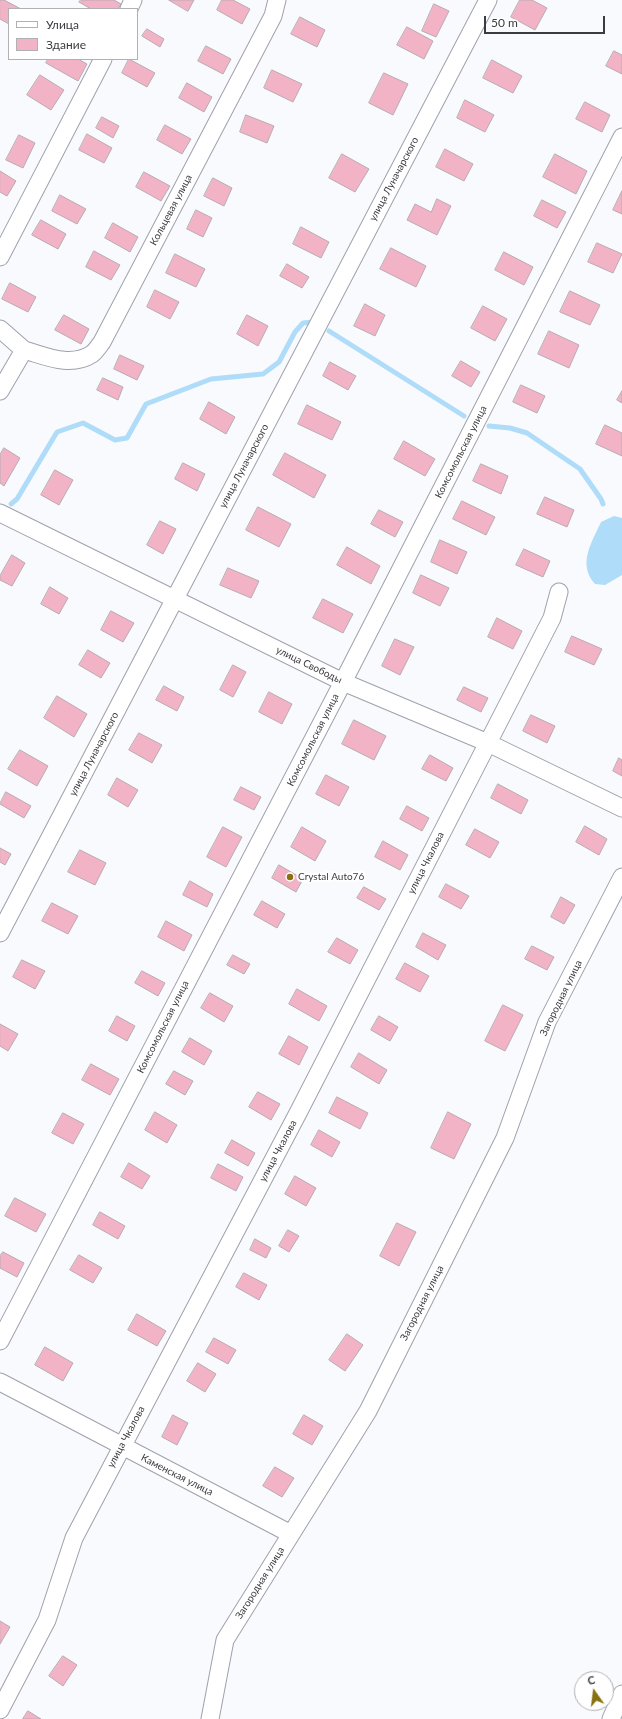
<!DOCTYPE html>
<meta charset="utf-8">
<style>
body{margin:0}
#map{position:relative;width:622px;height:1719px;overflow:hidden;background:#f9fafe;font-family:Lato,sans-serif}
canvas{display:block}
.legend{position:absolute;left:8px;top:8px;width:130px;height:52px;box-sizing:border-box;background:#fff;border:1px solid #b1b1b3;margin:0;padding:5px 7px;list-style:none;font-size:12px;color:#3b3b40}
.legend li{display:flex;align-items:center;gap:8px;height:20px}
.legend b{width:20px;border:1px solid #b1b1b3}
.north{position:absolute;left:574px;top:1671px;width:40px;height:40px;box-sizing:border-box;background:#fff;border:1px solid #b1b1b3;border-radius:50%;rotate:346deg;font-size:11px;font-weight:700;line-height:16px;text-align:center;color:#3b3b40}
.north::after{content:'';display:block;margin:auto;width:14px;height:18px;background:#877111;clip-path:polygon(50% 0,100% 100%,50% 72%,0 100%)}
.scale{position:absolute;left:484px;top:16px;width:121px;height:18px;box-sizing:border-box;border:2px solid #3b3b40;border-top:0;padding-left:5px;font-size:12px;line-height:14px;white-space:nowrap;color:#3b3b40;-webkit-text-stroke:3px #fff;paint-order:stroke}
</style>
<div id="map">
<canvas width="622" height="1719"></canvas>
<ul class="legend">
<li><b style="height:5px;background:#fff"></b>Улица</li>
<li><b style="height:11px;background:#f2b3c7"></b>Здание</li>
</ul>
<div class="north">С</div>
<div class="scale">50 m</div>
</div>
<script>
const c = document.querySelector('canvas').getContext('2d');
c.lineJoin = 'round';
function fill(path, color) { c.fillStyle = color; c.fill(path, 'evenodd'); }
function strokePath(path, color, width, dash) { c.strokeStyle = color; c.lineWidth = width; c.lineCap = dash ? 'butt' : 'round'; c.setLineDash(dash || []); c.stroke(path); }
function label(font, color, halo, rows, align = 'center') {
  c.font = font + ' Lato,sans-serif'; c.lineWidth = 4; c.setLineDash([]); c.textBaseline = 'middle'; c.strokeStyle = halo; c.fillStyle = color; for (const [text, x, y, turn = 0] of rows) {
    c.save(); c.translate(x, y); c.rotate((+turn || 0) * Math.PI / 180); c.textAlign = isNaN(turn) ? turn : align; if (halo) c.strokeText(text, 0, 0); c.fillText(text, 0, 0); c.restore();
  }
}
fill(new Path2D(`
 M614,516L622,518V575L605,585L595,584C577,564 592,542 601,522Z`), '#afdcf8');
strokePath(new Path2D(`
 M329,331L464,416
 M489,426L510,428L527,433L580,469L601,499L603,504
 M11,504L17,499L57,432L83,423L115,440L127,438L146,404L211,379L263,374L279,362L295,332L303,323L313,322`), '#afdcf8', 5);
const building = new Path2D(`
 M0,0H4L21,9H9V24L0,19Z
 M81,0H114L121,4L118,9H91L79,2Z
 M169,0H194L188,11Z
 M222,0H233L250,9L242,24L217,10Z
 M520,0H532L547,8L535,30L511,17Z
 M434,4L449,11L436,37L422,31Z
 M300,17L325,30L317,47L291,34Z
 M407,27L433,41L424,59L397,45Z
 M147,29L164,39L160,47L142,36Z
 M206,46L231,59L223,74L198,61Z
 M614,51L622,55V74L606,66Z
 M48,59H78L87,64L78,81L46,63Z
 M129,59L155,73L147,87L122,73Z
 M492,60L522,76L513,93L483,78Z
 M272,70L302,84L293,102L264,88Z
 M384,73L408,84L393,115L369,103Z
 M40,75L64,90L51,110L27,95Z
 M187,83L212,97L204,112L179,98Z
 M465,100L494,115L485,132L457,118Z
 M585,102L610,115L602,132L576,119Z
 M246,115L274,126L267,143L240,132Z
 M102,117L119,126L113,138L96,128Z
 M165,125L191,139L182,154L157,140Z
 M87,134L112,148L104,163L79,150Z
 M19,135L35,143L23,168L6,160Z
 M445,149L473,164L464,181L436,167Z
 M342,154L369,169L355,192L329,178Z
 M555,154L587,171L576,194L543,177Z
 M0,171L16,181L7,196L0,192Z
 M144,172L170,186L161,201L136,187Z
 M213,178L232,188L224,206L204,196Z
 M622,191V214L613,210Z
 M60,195L86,209L77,224L52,211Z
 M437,199L451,206L437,235L407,220L415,204L431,212Z
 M542,200L566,212L557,228L534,216Z
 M196,210L212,218L203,237L187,229Z
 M41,220L66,234L58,249L32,235Z
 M113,223L138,237L130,252L105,238Z
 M301,227L329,242L321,258L293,244Z
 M597,243L622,254L613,273L588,262Z
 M391,248L426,266L416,287L380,269Z
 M94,251L120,265L111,280L86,267Z
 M504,252L533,267L524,285L495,270Z
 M175,254L205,269L196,287L166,273Z
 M287,264L309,277L302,288L280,276Z
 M10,283L36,297L28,312L2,299Z
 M155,290L179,302L170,319L147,307Z
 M570,291L600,305L590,325L560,312Z
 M365,304L385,315L375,336L354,326Z
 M483,306L507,319L495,341L471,328Z
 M64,315L89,329L81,344L55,330Z
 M247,315L268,326L258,346L237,334Z
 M549,331L579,345L569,368L538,354Z
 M120,355L144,366L137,380L114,369Z
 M461,361L480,372L471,387L452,376Z
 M330,362L356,376L348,390L323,376Z
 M103,378L123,387L118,400L97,390Z
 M521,385L545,396L537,413L513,402Z
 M622,391V403L617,400Z
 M209,402L235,417L226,434L200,419Z
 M307,405L341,422L332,440L298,424Z
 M605,425L622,433V456L596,444Z
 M404,441L435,459L425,476L394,459Z
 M4,448L20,458L4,486L0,483V455Z
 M285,453L326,475L314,498L273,475Z
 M183,463L205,474L197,491L175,479Z
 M481,464L508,476L501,494L473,481Z
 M55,470L73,480L59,505L41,495Z
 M545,497L574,510L567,527L537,514Z
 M462,501L495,517L486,535L453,519Z
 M258,507L291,524L279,547L246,530Z
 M379,510L403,522L395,537L371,524Z
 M160,521L176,529L163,554L147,545Z
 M440,540L467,552L457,574L431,562Z
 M347,547L380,566L371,584L337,565Z
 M524,549L550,561L543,577L516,565Z
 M12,555L25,563L12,586L0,580V576Z
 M228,568L259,581L251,598L220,585Z
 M421,575L449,588L440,606L413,593Z
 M50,587L68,598L59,614L41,604Z
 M323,599L353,614L343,633L313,618Z
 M111,611L134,623L123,642L101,630Z
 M497,618L522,631L513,649L488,637Z
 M572,636L602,649L594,665L565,652Z
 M395,639L414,647L400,675L382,666Z
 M88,650L110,663L101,678L79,665Z
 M233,665L246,672L233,697L220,690Z
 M164,686L184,697L177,711L156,700Z
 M464,687L488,698L481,712L457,700Z
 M269,692L292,704L282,724L259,712Z
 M57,696L87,714L74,737L44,718Z
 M531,715L555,726L547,743L523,731Z
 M354,720L386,736L374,760L342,744Z
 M139,733L162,745L152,763L129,750Z
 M20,750L48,766L37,786L8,769Z
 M430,755L453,768L446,781L422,769Z
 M619,758L622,760V776L613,771Z
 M326,775L349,787L339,806L316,794Z
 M117,778L138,790L128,807L108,795Z
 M498,784L528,800L521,814L491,798Z
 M241,787L261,797L254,810L234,800Z
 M6,792L31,806L24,818L0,804Z
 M407,806L429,818L422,831L400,819Z
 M585,826L607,839L599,855L576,842Z
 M223,827L242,837L226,867L207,857Z
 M302,827L326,841L315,861L291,847Z
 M475,829L499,842L490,858L466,845Z
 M383,841L408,855L400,870L375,857Z
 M0,848L11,854L5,865L0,862Z
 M80,850L106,863L95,885L68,872Z
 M279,865L303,879L296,892L272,878Z
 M190,881L213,894L207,907L183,895Z
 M446,884L469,896L461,909L439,897Z
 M364,887L386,899L379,910L357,898Z
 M561,897L575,905L564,924L551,917Z
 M262,901L285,914L277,928L254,915Z
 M52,903L78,916L68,934L42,921Z
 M166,921L192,935L184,951L158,937Z
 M423,933L446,945L438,960L416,947Z
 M337,938L358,950L350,964L328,952Z
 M532,946L554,957L547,970L525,959Z
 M233,955L250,964L244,974L227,965Z
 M22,960L45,971L35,989L13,977Z
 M405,963L429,976L420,992L396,979Z
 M142,971L165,983L158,996L135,983Z
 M297,989L327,1006L319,1021L289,1004Z
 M210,993L233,1006L224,1022L201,1008Z
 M503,1005L523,1015L505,1051L485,1041Z
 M117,1016L135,1026L127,1041L109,1031Z
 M379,1016L398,1027L390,1041L371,1030Z
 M0,1024L18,1034L8,1051L0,1046Z
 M289,1036L308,1047L299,1065L279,1054Z
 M190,1038L212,1051L204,1065L182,1052Z
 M359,1053L387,1070L379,1084L351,1067Z
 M91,1064L119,1079L110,1095L82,1080Z
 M174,1071L193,1081L185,1095L166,1084Z
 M258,1092L280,1104L271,1120L249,1107Z
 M337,1097L368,1113L360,1129L329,1113Z
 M155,1112L177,1125L167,1143L145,1130Z
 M448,1112L471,1124L454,1159L431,1148Z
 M63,1113L84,1124L73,1144L52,1133Z
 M319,1130L340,1142L332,1157L311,1145Z
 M232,1140L255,1153L248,1166L225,1153Z
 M129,1163L150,1176L142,1189L121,1177Z
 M218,1164L243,1177L236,1191L211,1178Z
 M295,1176L316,1188L306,1206L285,1194Z
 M15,1198L46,1214L36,1232L5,1216Z
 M100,1212L125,1226L118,1239L93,1225Z
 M397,1223L416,1232L399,1266L380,1256Z
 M288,1230L299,1236L289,1252L279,1246Z
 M255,1239L271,1248L266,1258L250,1250Z
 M3,1252L24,1263L17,1277L0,1268V1256Z
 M79,1255L102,1268L93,1283L70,1270Z
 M244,1273L267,1285L259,1300L236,1287Z
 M137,1314L166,1331L157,1346L128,1330Z
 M347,1334L363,1345L345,1371L329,1360Z
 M214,1338L236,1350L228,1364L206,1352Z
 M45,1347L73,1363L63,1381L35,1365Z
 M198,1363L216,1374L205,1392L187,1381Z
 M173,1415L188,1423L177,1445L162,1437Z
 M304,1415L323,1426L312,1445L293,1434Z
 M275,1467L294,1478L282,1497L263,1486Z
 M0,1621L10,1627L0,1644Z
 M63,1656L77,1665L63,1686L49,1676Z
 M28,1711L41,1719H23Z`);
fill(building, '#f2b3c7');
strokePath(building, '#b8abaf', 1);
const street = new Path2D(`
 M129,9L133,0
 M0,257L103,59
 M0,329L24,350
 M0,391L24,350C46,356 70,368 92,354C96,351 99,346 102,342L273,16L277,0
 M0,513L343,682L488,743L622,808
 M0,933L488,0
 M0,1341L343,682L622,137
 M0,1382L291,1534
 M0,1710L47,1620L74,1538L298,1113L552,618L559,592
 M210,1719L225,1640L368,1411L505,1138L547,1022L622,877
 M611,1719L622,1694`);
strokePath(street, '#9fa1ac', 19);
strokePath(street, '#fff', 17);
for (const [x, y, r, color] of [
 [290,877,4,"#877111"]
]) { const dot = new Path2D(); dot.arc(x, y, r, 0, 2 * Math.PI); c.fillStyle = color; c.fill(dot); strokePath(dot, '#fff', 1.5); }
label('10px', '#3b3b40', '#fff', [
 ["улица Луначарского",394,179,-62],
 ["Кольцевая улица",171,210,-62],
 ["Комсомольская улица",461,452,-63],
 ["улица Луначарского",244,466,-62],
 ["улица Свободы",309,665,26],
 ["Комсомольская улица",313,740,-63],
 ["улица Луначарского",94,754,-62],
 ["улица Чкалова",426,863,-63],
 ["Загородная улица",561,998,-64],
 ["Комсомольская улица",163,1027,-63],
 ["улица Чкалова",278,1151,-62],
 ["Загородная улица",422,1303,-63],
 ["улица Чкалова",126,1437,-62],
 ["Каменская улица",177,1475,27],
 ["Загородная улица",260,1583,-58]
]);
label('10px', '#3b3b40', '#fff', [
 ["Crystal Auto76",298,877]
], 'left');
</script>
